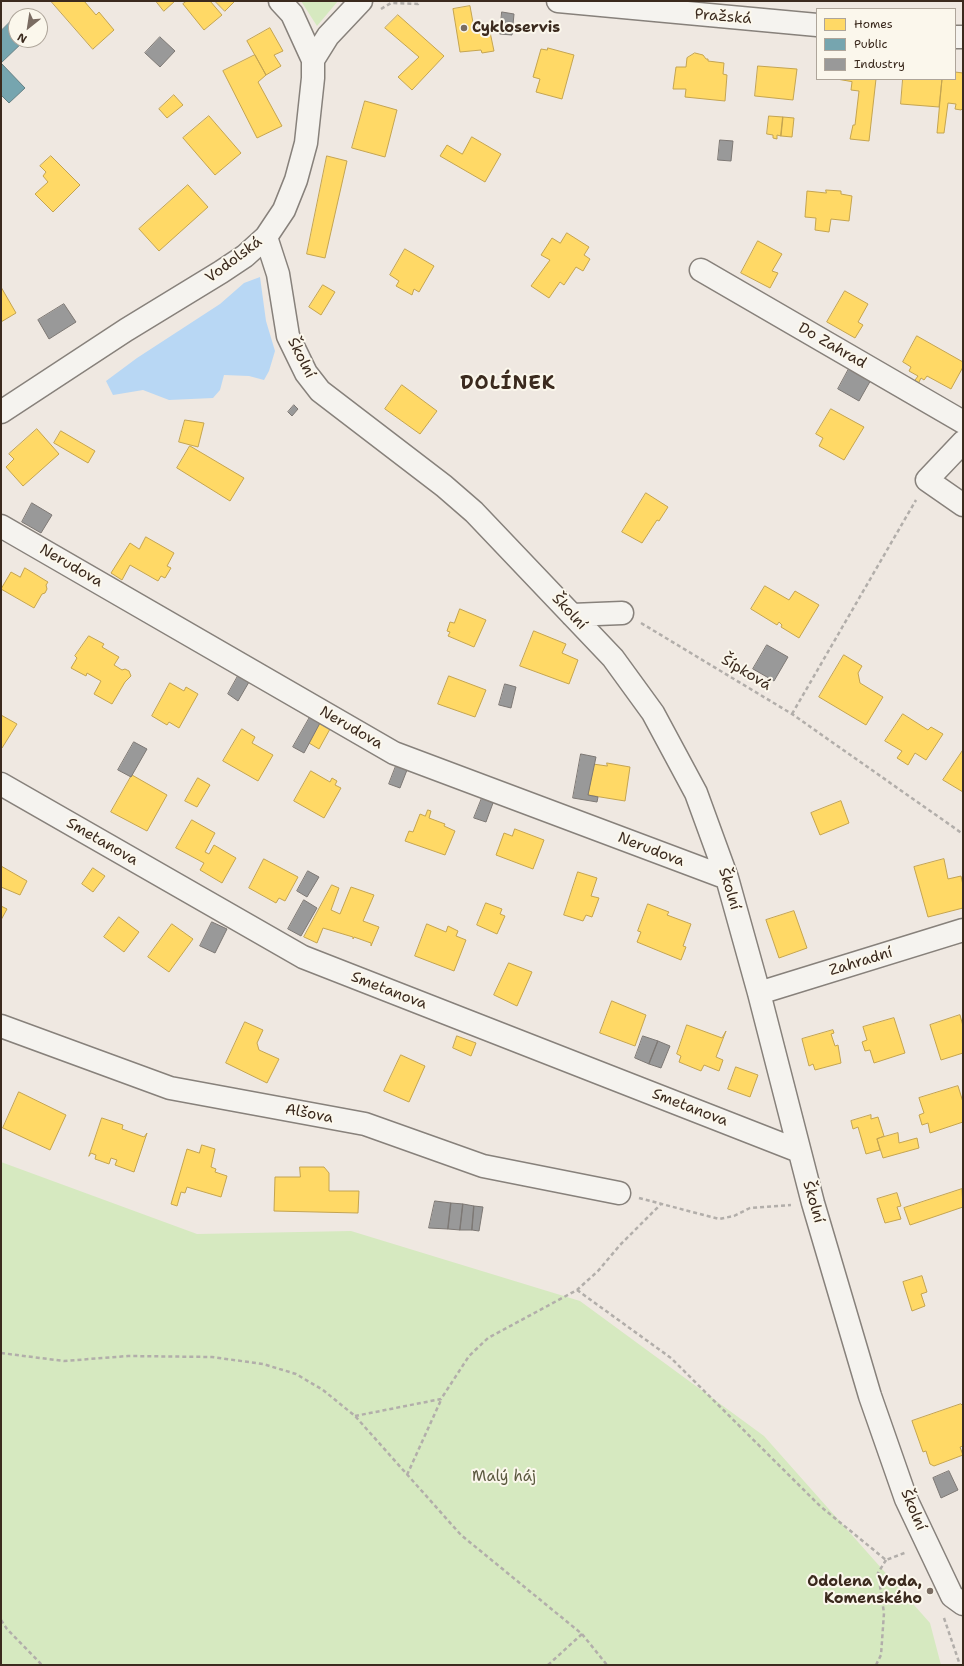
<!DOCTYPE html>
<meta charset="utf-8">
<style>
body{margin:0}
#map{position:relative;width:964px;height:1666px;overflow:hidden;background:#efe8e1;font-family:"Shantell Sans",sans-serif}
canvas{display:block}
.frame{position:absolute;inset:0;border:2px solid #3b2a1e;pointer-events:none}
.legend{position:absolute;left:816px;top:8px;width:140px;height:72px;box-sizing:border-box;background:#fbf7ec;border:1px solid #aea59a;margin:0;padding:5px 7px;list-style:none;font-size:12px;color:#3b2a1e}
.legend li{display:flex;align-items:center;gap:8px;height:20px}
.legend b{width:20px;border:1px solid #aea59a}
.north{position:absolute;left:8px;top:8px;width:40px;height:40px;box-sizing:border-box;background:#fbf7ec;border:1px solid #aea59a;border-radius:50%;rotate:210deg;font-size:11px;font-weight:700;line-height:16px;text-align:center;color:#3b2a1e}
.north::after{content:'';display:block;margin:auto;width:14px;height:18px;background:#7a6c62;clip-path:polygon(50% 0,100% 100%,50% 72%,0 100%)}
</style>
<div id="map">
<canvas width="964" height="1666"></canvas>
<div class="frame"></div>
<ul class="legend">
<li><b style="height:11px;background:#ffd966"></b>Homes</li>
<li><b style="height:11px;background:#76a5af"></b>Public</li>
<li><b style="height:11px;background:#999"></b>Industry</li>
</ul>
<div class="north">N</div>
</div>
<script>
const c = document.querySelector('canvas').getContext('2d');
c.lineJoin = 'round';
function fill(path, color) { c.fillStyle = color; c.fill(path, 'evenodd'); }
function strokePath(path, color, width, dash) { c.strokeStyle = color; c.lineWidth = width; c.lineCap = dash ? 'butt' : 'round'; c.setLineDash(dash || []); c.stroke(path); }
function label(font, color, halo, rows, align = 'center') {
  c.font = font + ' "Shantell Sans",sans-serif'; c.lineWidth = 4; c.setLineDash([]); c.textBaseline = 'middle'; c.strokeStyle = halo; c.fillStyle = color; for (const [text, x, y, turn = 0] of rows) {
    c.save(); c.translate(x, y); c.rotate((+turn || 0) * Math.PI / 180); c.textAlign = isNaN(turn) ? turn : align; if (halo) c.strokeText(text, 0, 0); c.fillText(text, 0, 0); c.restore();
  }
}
fill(new Path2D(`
 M301,1H338L317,26Z
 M1,1162L197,1234L351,1231L580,1301L764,1436L930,1623L941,1665H1Z`), '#d6e9c0');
fill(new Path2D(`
 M260,277L266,321L275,351L269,371L264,380L249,376L224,375L220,390L213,398L169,400L143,390L113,395L106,381L137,358L220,304L244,283Z`), '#b8d7f4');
const homes = new Path2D(`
 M51,1H84L96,15L99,12L114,30L93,49Z
 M156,1H175L164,11Z
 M187,1H210L222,15L204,30L183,4Z
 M215,1H235L225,11Z
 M470,6L474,28L481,27L482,34L490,32L494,51L482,53L481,50L460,52L453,9Z
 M398,15L444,56L412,90L398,77L419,57L385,28Z
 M270,28L283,51L274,55L281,66L266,75L247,41Z
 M548,48L574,55L562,99L536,92L540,79L533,77L541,49L547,50Z
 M695,53L703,55L706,59H708V61L724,63L723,74L727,75L725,101L685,97L686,89H673L676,67H686L687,58Z
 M255,55L266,75L258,82L282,126L257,138L223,71Z
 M758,66L797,69L793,100L755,96Z
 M955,72L963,73V108L961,110L955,109L956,104L948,103L944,133H937L942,79H955Z
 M837,79H876L869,141L850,139L853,125H855L859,91L851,90L852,82Z
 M903,79H942L939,107L901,104Z
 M174,95L183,105L167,118L159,109Z
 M365,101L397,110L385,157L352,148Z
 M209,116L241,153L215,175L183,138Z
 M769,116L783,117L781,136L777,135V139L773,138V135L767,134Z
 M783,117L794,118L792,137L781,136Z
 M472,137L501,154L485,182L440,156L447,145L462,154Z
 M51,156L80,185L53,212L35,194L48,182L43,176L46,172L40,166Z
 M327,156L347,161L325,258L307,254Z
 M188,185L208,207L159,251L139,229Z
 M826,190L841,191V194L852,196L849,221L831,219L829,232L815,230L816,218L805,217L807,191L826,193Z
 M567,233L589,247L584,255L590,259L583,271L576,267L564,285L560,282L549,298L531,286L550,260L541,255L552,238L560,243Z
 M758,241L782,254L772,271L778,273L770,288L741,273Z
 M405,249L434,266L419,292L414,289L412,295L396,286L399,281L390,275Z
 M323,285L335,292L321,315L309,307Z
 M1,287L16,313L1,322Z
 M845,291L868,304L858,322L863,325L855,338L827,322Z
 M917,336L963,362V367L951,389L927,376L924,380L921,378L917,386L913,383L918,376L909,371L911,367L903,362Z
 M402,385L437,411L420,434L385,409Z
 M831,409L864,427L844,460L819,446L823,438L816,434Z
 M185,420L204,423L198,447L179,442Z
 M37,429L59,454L23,486L6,467L14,459L9,454Z
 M61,431L95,451L88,463L54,443Z
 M190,446L244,478L230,501L177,468Z
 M646,493L668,507L659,521L657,520L642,543L622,532Z
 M146,537L174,553L167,566L171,568L165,578L161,576L158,581L130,565L122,580L111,573L130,543L139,549Z
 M25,568L48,582L46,585L47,589L45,593L42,594L34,608L1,589L11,572L20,577Z
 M765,586L789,600L795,591L819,605L799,638L781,627L782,625L779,622L777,625L751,609Z
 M460,609L486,620L474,647L448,636L450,632L447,631L450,622L454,623Z
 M534,631L566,644L562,653L578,660L569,684L520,666Z
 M89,636L104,644L102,647L119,657L114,665L122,670L125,669L129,671L131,676L125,682L112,704L94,694L101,681L87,673L86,676L71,668L77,658L75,656Z
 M844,655L862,666L858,673L860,683L883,697L866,725L819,697Z
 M449,676L486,690L475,717L438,704Z
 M170,683L184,691L186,687L198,694L179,728L169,722L167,725L152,716Z
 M903,714L928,730L931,727L943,734L926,760L915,753L908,765L897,758L902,751L885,741Z
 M1,715L17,724L2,748H1Z
 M320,723L330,729L319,749L309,743Z
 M242,729L255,737L252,743L273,755L258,781L223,761Z
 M963,750V792L943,780Z
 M607,763L630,767L625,801L588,795L593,764L607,766Z
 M311,771L330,782L332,778L337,781L335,785L341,788L324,818L294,801Z
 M132,775L167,795L147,831L111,812Z
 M198,778L210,785L197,807L185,801Z
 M841,801L849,823L820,835L811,813Z
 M428,810L431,811L429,818L445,824L444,826L455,831L445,855L405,841L409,831L413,832L420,814L425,816Z
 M192,820L215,833L205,852L209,854L214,845L236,858L222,883L200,870L204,863L176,848Z
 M515,829L544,840L533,869L496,855L504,833L512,836Z
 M264,859L298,877L285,901L279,898L276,903L249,888Z
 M944,859L948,879L961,876L963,885V908L928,917L914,867Z
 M1,866L27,881L20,895L1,887Z
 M93,868L105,876L93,892L82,884Z
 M578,872L597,878L591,896L599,898L592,917L586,915L583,921L564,915Z
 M332,885L339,888L331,910L340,914L351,887L374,895L363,921L379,927L371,946V943L354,937L353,939V937L323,928L317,943L304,937Z
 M486,903L502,909L500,914L505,916L497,934L477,925Z
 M648,904L669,912L667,915L691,924L683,946L686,947L681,960L637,942L641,932L638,931Z
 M1,906L7,909L1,920Z
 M794,911L807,948L779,958L766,920Z
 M119,917L139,932L124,952L104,937Z
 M172,924L193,939L169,972L148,957Z
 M427,924L446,932L448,926L458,931L456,936L466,940L454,971L415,956Z
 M509,963L532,972L517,1006L494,995Z
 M612,1001L646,1015L635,1046L600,1033Z
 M960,1015L963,1026V1053L941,1060L930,1025Z
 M894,1018L905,1053L874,1063L870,1050L865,1051L862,1042L867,1040L863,1027Z
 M245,1022L263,1030L257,1043L259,1050L279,1059L267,1083L226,1063Z
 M687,1025L722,1038L726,1031L716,1057L723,1060L719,1071L704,1065L701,1071L679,1062L681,1056L677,1054Z
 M833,1030L834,1033L831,1034L835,1046L838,1045L841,1063L815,1070L813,1064L809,1066L802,1039Z
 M457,1036L476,1043L471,1056L453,1048Z
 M401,1055L425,1066L409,1102L384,1091Z
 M736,1067L758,1075L750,1097L728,1089Z
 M958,1086L963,1102V1122L930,1133L928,1123L922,1125L919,1115L924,1113L919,1098Z
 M19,1092L66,1115L50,1150L3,1128Z
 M871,1115V1119L878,1117L884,1136L877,1139L880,1150L866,1154L858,1127L853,1129L851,1121Z
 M102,1118L123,1125L122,1129L144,1137L147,1133L134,1172L115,1165L117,1160L111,1158L109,1164L95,1159L96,1155L91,1153L89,1156Z
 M898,1133L899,1143L917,1138L919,1148L883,1158L877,1139Z
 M202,1145L215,1149L211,1167L216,1169L215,1172L227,1176L221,1197L187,1187L185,1193L181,1192L177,1206L171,1204L187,1149L199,1153Z
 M300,1167H324L329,1173V1191H359L358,1213L274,1211L275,1177H300Z
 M962,1189L963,1207L910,1225L904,1208Z
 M897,1193L901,1206L897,1207L901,1219L885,1223L877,1199Z
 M922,1276L927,1292L921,1294L925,1306L912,1311L903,1282Z
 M961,1404L963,1406V1446L960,1447L963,1455L934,1466L930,1464L926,1451L923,1452L912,1421Z`);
fill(homes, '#ffd966');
strokePath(homes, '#c4a450', 1);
const public = new Path2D(`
 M16,16V40H25L1,63L25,88L9,103L1,95V31Z`);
fill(public, '#76a5af');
strokePath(public, '#648084', 1);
const industry = new Path2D(`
 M502,12L514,14L512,35L500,34Z
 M160,37L175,51L160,67L145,53Z
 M720,140L733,141L731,161L718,160Z
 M64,304L76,322L49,339L38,320Z
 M851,365L872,378L859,401L838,389Z
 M294,405L298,409L292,416L288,412Z
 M32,503L52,515L41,533L22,522Z
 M767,645L788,657L774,681L753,669Z
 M238,676L249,682L238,701L228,694Z
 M505,684L516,687L511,708L499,705Z
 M310,717L320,723L304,753L293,747Z
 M134,742L147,749L131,777L118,770Z
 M581,754L596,757L588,795L598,797L597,802L573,798Z
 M396,766L407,770L400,788L389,784Z
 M482,798L493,803L486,822L474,818Z
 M308,871L319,877L307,897L297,891Z
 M304,900L317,908L301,936L288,929Z
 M212,922L227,929L215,953L200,946Z
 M643,1036L658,1041L649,1064L635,1058Z
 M658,1041L670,1046L661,1068L649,1064Z
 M435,1201L451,1203L448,1229L429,1228Z
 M451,1203L463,1204L460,1230L448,1229Z
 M463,1204L474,1206L472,1230H460Z
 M474,1206L483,1207L479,1231L472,1230Z
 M949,1471L958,1490L941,1498L933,1478Z`);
fill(industry, '#999');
strokePath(industry, '#7d7874', 1);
const minor = new Path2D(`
 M280,1L292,14L313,60
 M558,1L817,25
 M955,37H963
 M266,237L278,274L288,336L306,373L320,391L444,486L474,512L613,658L653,713L696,793L727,878L759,993L813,1203L870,1396L906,1499L952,1596L963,1604
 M701,270L963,422
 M1,412L126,330L221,272L245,256L266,237L284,210L296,180L306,143L313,78V60L328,36L361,1
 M963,442L927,480L963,505
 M1,526L394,753L727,878
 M572,615L622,613
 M1,784L303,957L799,1151
 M759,993L963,930
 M1,1026L170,1088L365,1124L483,1166L619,1193`);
strokePath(minor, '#87817b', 25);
strokePath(new Path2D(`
 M381,9L391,3L418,4V1
 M641,623L792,714L963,834
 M792,714L916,500
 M639,1198L719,1219L734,1216L750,1208L791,1205
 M577,1290L671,1358L820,1506L886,1560L907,1552
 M1,1353L64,1361L128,1356L212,1357L263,1364L296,1374L323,1390L355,1416L461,1535L582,1634L607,1665
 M355,1416L441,1399L469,1356L488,1338L577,1290L598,1271L620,1245L661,1204
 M407,1475L441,1400
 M944,1618L960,1665
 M1,1620L7,1629L42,1665
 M548,1665L582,1634
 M876,1665L881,1655L884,1613L878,1573L886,1560`), '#b2aeaa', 2.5, [4, 3]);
strokePath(minor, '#f5f3ef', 22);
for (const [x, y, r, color] of [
 [464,28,4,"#7a6c62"],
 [930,1591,4,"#7a6c62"]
]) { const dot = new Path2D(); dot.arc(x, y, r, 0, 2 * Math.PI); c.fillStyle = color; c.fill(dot); strokePath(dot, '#fbf7ec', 1.5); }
label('15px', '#3b2a1e', '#fbf7ec', [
 ["Pražská",723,17,5],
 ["Vodolská",234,260,-37],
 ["Do Zahrad",832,346,30],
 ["Školní",301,358,63],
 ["Nerudova",71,566,30],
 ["Školní",569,612,47],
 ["Šípková",746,673,31],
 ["Nerudova",351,728,30],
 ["Smetanova",102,842,30],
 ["Nerudova",651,850,21],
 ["Školní",729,889,73],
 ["Zahradní",861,962,-17],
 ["Smetanova",389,991,21],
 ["Smetanova",690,1108,21],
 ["Alšova",309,1114,11],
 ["Školní",813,1202,74],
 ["Školní",913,1510,67]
]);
label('bold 15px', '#3b2a1e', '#fbf7ec', [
 ["Cykloservis",472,28],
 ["Odolena Voda,",922,1582,"right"],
 ["Komenského",922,1599,"right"]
], 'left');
label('15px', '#5c5a40', '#fbf7ec', [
 ["Malý háj",504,1477]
]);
c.letterSpacing = '1px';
label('bold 19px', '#3b2a1e', '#fbf7ec', [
 ["DOLÍNEK",508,384]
]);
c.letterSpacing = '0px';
</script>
